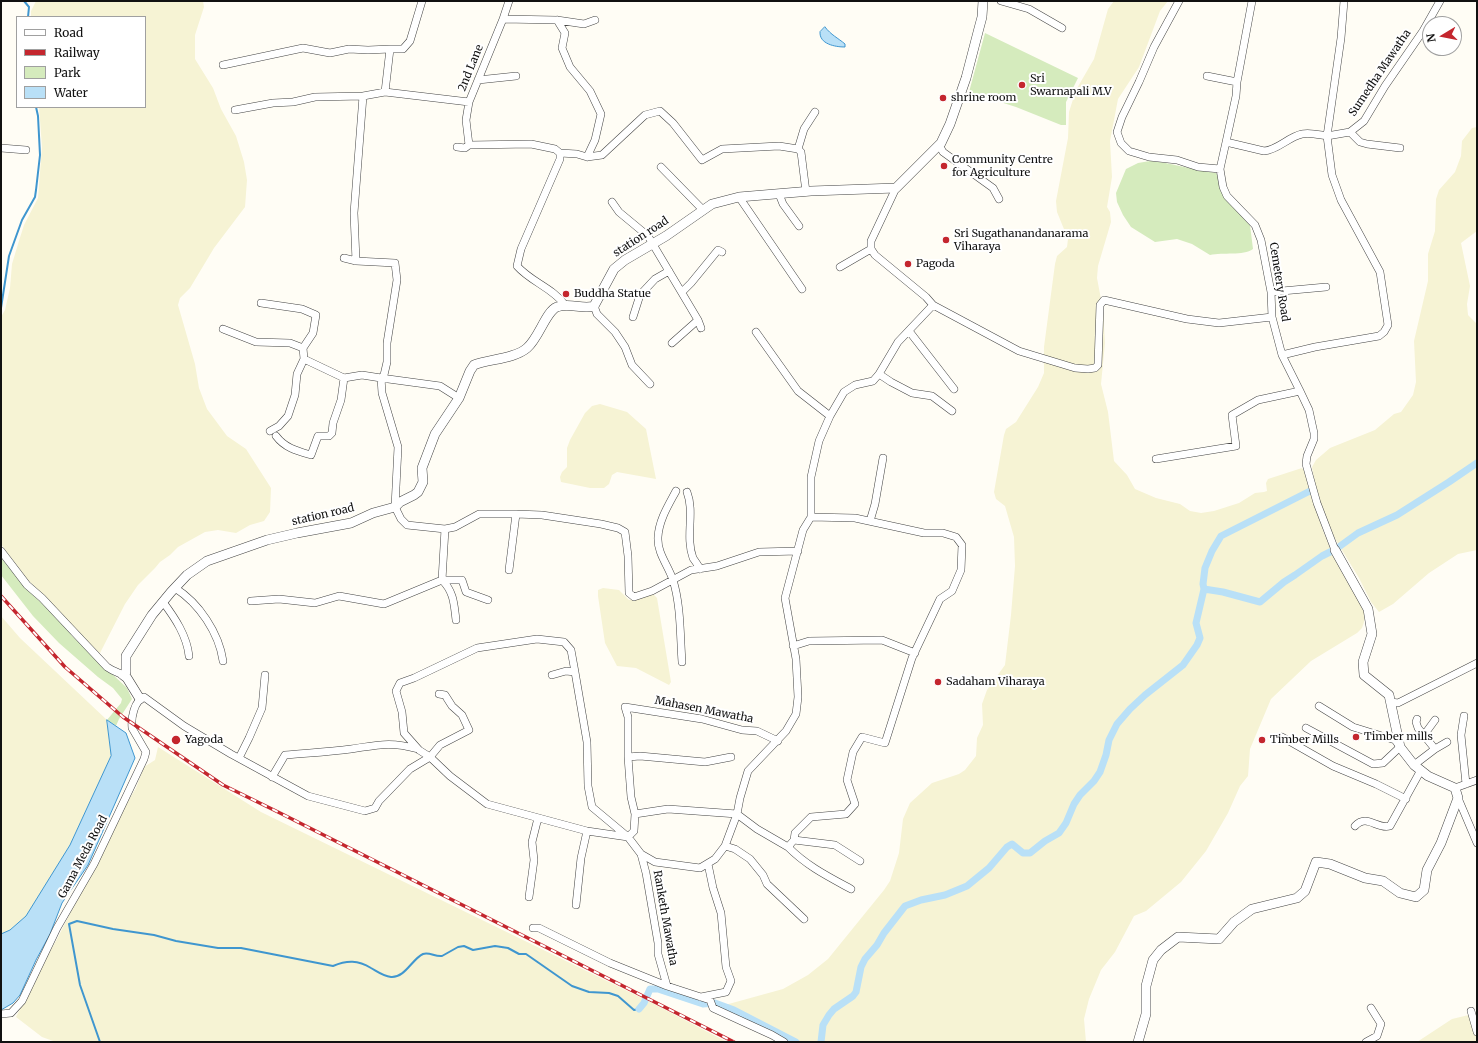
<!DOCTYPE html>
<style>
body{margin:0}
#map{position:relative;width:1478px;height:1043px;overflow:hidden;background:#fffdf5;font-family:Merriweather,serif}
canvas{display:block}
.frame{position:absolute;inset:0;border:2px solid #111;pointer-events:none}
.legend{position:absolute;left:16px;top:16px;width:130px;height:92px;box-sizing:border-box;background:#fff;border:1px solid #a0a0a0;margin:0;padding:5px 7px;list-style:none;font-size:12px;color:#111}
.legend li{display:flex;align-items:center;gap:8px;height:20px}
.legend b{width:20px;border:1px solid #a0a0a0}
.north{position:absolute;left:1422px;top:16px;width:40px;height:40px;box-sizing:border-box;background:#fff;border:1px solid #a0a0a0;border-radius:50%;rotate:260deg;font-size:11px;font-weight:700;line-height:16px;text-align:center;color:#111}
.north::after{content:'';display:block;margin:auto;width:14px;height:18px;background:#c4262e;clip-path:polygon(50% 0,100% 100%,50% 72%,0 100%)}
</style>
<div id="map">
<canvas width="1478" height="1043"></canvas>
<div class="frame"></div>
<ul class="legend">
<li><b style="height:5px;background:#fff"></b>Road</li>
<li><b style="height:5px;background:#c4262e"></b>Railway</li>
<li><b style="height:11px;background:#d5ebbd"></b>Park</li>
<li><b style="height:11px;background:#b9e0f7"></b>Water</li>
</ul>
<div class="north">N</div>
</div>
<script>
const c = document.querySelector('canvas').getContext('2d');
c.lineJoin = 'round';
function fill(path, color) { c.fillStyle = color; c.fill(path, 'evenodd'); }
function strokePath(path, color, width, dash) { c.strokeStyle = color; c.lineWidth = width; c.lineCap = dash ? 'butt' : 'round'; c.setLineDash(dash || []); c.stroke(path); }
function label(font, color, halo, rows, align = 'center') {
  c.font = font + ' Merriweather,serif'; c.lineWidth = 4; c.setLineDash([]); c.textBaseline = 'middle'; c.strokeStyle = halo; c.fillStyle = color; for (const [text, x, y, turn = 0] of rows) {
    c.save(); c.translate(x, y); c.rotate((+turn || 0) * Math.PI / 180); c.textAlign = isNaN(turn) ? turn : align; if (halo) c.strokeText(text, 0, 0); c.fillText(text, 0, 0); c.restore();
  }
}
fill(new Path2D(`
 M36,1H203L204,7L195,35V59L213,88L221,109L236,136L244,162L247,180L245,207L214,248L190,288L180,298L178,305L195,364L199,388L207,409L227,436L246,449L271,488L270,512L264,521L250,525L236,533L218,530L205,532L178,547L170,555L160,562L155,568L138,585L125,604L100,653L91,647L56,608L27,579L1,544V317L5,310L10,288L12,264L18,244L24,225L38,198L42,147L39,107H145V17H31V11Z
 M1114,1H1168L1160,11L1139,67L1118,99L1110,141L1112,177L1107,207L1110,212L1111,222L1098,266L1097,278L1103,310L1105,343L1101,384L1108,412L1114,461L1127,475L1135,489L1156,498L1180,504L1190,511L1201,513L1214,511L1239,503L1255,493L1264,492L1267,491L1266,483L1268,479L1302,468L1305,472L1323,531L1337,563L1361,605L1365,614L1364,622L1362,628L1357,633L1311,661L1271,699L1250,749L1248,776L1240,786L1228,813L1206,851L1181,882L1146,911L1134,916L1115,952L1101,970L1089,999L1084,1019L1086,1042H799L725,1005L783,989L808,975L828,959L884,890L890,881L899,853L903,819L910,803L932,783L959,774L965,770L976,756L977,738L983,725L982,704L987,690L1005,665L1011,615L1015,566L1014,537L1005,506L996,499L994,492L1004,435L1006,429L1016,422L1038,387L1044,373V347L1055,264L1057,256L1067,247L1068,239L1057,212L1056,201L1068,138L1069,112L1076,90L1094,59L1108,9Z
 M1477,127V231L1461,243L1470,286L1467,304L1468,315L1477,324V550L1458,554L1429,573L1393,604L1379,612L1371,602L1359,578L1334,537L1316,491L1312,467L1316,460L1330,448L1375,430L1394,414L1401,412L1413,395L1416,382L1414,341L1428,281V254L1435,231L1436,199L1439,190L1455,172L1461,156L1462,141L1472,128Z
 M600,404L627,412L646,429L656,479L617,472L612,475L609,484L604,488H590L561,482L560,477L562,472L567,467V448L570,440L585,413L592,406Z
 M603,588L619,590L629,600L653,594L657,598L671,682L669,685L636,668L617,666L605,643L598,596V590Z
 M1,616L20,638L107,720L111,756L70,845L47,883L26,916L10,930L1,934Z
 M158,747L261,812L654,1004L727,1042H56L42,1037L16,1017L44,961L57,939L122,811L136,788L144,767L155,760Z
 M1477,1013V1042H1417L1452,1019Z`), '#f6f3d4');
fill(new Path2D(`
 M985,33L1078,78L1066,102V125H1061L1016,107L969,92Z
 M1150,161C1173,163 1193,170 1216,173L1218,176L1227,201L1250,225L1253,249C1243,256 1223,252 1210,255L1192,244L1177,239L1155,242L1131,227L1123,215L1117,202L1116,193L1126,169L1138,163Z
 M1,557L24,586L67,628L72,636L127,688L132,699L119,719L116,726L107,720L121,703L122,699L113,688L98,677L59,643L33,616L1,575Z`), '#d5ebbd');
const water = new Path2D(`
 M825,27C831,35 838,38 845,44V47C835,47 819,44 820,32Z
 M107,720L126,733L135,758L88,865L62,903L50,934L36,960L20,995L13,1003L1,1010V934L10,930L26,916L70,845L111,756Z`);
fill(water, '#b9e0f7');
strokePath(water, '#3f96cf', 1);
strokePath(new Path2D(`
 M24,1L29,7L28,17
 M1,308L9,256L22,220L35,197L36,190L40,155L38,116L36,107
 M100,1042L80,985L69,924L77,921L113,929L154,935L176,941L218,948H241L333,966C347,960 358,960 371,968C378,972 383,976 391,977C405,978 412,959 423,954C430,952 435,957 442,956L458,947L464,946L473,950L495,946L508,948L519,954H526L572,986L589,992L609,993L618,996L634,1010L639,1009`), '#3f96cf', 2);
strokePath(new Path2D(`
 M1204,589L1203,584L1205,568L1212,551L1221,536L1310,491
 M639,1009L644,1003L650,989H658L703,1004L715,1003L734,1010L796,1042
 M821,1042L823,1025L829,1015L834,1009L853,996L856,992L861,967L865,959L877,945L884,933L905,906L921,900L945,895L967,886L989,868L1007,847L1012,844L1023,853H1030L1045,841L1059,833L1066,823L1074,804L1080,795L1094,781L1100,772L1106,755L1109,740L1117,724L1130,709L1145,695L1183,665L1197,645L1200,638L1196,623L1204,589L1223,592L1260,602L1284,582L1295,575L1322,556L1336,549L1358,533L1397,515L1449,482L1477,463`), '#b9e0f7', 7);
const minor = new Path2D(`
 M1001,1L1029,9L1062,28
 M1179,1L1154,47L1139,82L1122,117L1117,132L1121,143L1129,151L1149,157L1177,160L1198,167L1220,169
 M503,19L557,20L584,24L595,20
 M557,20L565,33L562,48L570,67L590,91L601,114L595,140L587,157
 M223,65L303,48L330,53L349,49L368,50L390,49
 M1207,76L1237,82
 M478,80L516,76
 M385,92L469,102
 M235,110L273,103L293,102L315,97L363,96
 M1350,132L1360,142L1367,144L1400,148
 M1226,142L1236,96L1237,82L1252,1
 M469,145L466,120L469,102L503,19L509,1
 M939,145L943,152L993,188L999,199
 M457,147L465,148L469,145L531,144L555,149L560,153L577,154L587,157L602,155L645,115L660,111L673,123L702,160L722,149L779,146L798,149
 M1,148L26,150
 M560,153V159L521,249L517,266C531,282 553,288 565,305
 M661,167L703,210
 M806,192L801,152L798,149L804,129L815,112
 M779,194L783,204L799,226
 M739,197L802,289
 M612,202L619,212L648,236L698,320L701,328
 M356,261L354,213L363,96L385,92L390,49H403L410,41L422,1
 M840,267L871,249
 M682,292L691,283L718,250L722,252
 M1271,292L1326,287
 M261,303L302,309L316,315L313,333L303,348
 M933,305L1019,351L1075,368L1088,369L1095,368L1098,365L1100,305L1104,300L1187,319L1219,323L1272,317
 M594,306L597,314L615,332L625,347L632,365L650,384
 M633,317L640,295L655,279L669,271
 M223,329L256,342L290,343L303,348L304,359L344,378
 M909,331L954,389
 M756,332L798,391L830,416
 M672,343L698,320
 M1282,355L1315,347L1379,336L1384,332L1388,325L1380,272L1341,200L1332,175L1327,136L1350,132L1364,121L1385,86L1423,31L1440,1
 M879,374L891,382L912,393L932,396L952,411
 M459,398L440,386L381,378L382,393L398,447L395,507L401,519L407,525L445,529L455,527L479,514H516L542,515L601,524L618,528L625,532L628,556L629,593L634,597L652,591L691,570L717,566L759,552L798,551
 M270,431L279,426L288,416L295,395L297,374L304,359
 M276,436C285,448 297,451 311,455L318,436H329L332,433L333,423L341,400L344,378L362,375L381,378L384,375L387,362V343L397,280L395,263L356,261L344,258
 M1156,459L1236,446L1232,415L1258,400L1300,391
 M676,491C668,506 659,520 658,537C657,553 668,565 673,580C681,606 680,635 682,662
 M687,492C695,513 685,536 693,558C695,561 698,565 700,569
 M870,521L875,504L883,458
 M445,529L442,580C454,592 454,604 456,620
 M1335,550L1317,503L1306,464L1307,456L1314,439V433L1309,410L1300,391L1282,355L1272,317L1271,292L1261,240L1255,225L1227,196L1223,187L1220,169L1226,142L1264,151C1278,150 1288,137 1302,134C1310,132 1320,135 1327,136L1341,38L1344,1
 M1,551L27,585L42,598L107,667L112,670L123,675
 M509,570L516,514
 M175,588C199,603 219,633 223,661
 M251,601L279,599L315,603L339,596L384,604L442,580H462L466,592L488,600
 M163,602C175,618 187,636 189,656
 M793,646L809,641L882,640L915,653
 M552,675L566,671L575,672
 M1391,702L1398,703L1477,663
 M1464,716L1461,735L1466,784
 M1306,728L1373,764L1383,763L1400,747L1395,740L1353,727L1319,706
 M1424,735L1435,720
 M1282,737L1333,766L1376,784L1406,799
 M778,741L757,731L742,730L702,719L625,707L628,717V757L631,797L635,814L634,831L628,837L592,807L588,786L587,742L575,672L571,650L564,642L537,639L477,648L414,678L400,683L396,691L402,712L404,733L419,750L430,757L450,776L487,804L587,831L628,837L641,854L655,862L700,868L715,859L725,846L737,814L740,798L748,771L786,731L796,714L798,697L796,659L785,598L803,530L811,517
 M1435,749L1447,742
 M628,757L640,756L705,762L731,757
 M239,758L249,738L262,708L265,675
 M1414,765L1435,749L1418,728L1416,722L1417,719
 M272,777L285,755C307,753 329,752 351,749C378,745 390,741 418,749
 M1455,788L1477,780
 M1458,798L1477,843
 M635,814L668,809L737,814L757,829L788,847L794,840L795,833L811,817L846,814L855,804L847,780L853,752L862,737L885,743L912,658L940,599L952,591L961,570L962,545L956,537L943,533H924L855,518L811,517V477L819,441L830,416L844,392L855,385L873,381L879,374L898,342L933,305L926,297L875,255L871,249V241L896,188
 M1355,826C1367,813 1377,830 1390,826L1421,770
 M794,840L835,845L860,861
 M725,846L735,849L750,859L763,875L767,884L804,919
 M788,847C807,866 827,876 851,889
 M641,854L646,873L658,943V954L667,986
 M529,897L534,860L532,842L538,818
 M576,905L581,858L587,831
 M533,928H539L610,963L667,986L710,1000L713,1008L772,1035L784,1042
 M701,997L726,992L731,981L726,967L721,913L713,888L708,864
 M1471,1011L1477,1032
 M1,1014L11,1013L22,1001L57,928L94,864L144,759L146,752L132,728C131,718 134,701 144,697L184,726L231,754L308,796L365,811L375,808L379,801L410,769L430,757L440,745L469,730L462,715L452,706L445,695L439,694
 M1366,1042L1377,1036L1381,1024L1371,1008`);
const tertiary = new Path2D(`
 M140,699L127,678L123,675L126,672V656L152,615L171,592L187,575L207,561L267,540L297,533L351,523L373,513L395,507L400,502L414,495L418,492L423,482L422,468L435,434L459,398L470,371L474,365C489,359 514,359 527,348C539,338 546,311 557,307C569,302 583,310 594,306L614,269L625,260L666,236L712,204L739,197L811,191L896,188L941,143L950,124L966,78L978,32L982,17L983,1
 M1138,1042L1146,1014V986L1153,960L1161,950L1178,937L1219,939L1234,922L1252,909L1297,898L1305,891L1316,862L1330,864L1365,878L1383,881L1400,893L1416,897L1424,890L1427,870L1441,843L1458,798L1455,788L1428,776L1414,765L1400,747L1389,695L1364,675L1363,662L1372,634L1368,609L1335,550`);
strokePath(minor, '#444', 8);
strokePath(tertiary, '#444', 10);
strokePath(minor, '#fff', 7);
strokePath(tertiary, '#fff', 9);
const rail = new Path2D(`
 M1,596L65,667L123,717L223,785L280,813L734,1042`);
strokePath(rail, '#c4262e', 3.5);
strokePath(rail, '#fff', 2, [6]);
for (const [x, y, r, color] of [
 [1022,85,4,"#c4262e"],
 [943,98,4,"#c4262e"],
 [944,166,4,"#c4262e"],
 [946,240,4,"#c4262e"],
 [908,264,4,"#c4262e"],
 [566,294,4,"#c4262e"],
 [938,682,4,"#c4262e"],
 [1356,737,4,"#c4262e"],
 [176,740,5,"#c4262e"],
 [1262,740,4,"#c4262e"]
]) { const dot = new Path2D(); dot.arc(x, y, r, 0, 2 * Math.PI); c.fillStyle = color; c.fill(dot); strokePath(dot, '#fff', 1.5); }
label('11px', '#111', '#fff', [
 ["2nd Lane",471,68,-68],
 ["Sumedha Mawatha",1380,73,-56],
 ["station road",641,237,-33],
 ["Cemetery Road",1279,282,81],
 ["station road",323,515,-13],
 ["Mahasen Mawatha",704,710,11],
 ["Gama Meda Road",83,857,-62],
 ["Ranketh Mawatha",665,918,80]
]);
label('11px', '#111', '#fff', [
 ["Sri",1030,79],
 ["Swarnapali M.V",1030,92],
 ["shrine room",951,98],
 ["Community Centre",952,160],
 ["for Agriculture",952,173],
 ["Sri Sugathanandanarama",954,234],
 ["Viharaya",954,247],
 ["Pagoda",916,264],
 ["Buddha Statue",574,294],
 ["Sadaham Viharaya",946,682],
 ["Timber mills",1364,737],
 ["Yagoda",185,740],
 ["Timber Mills",1270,740]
], 'left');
</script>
